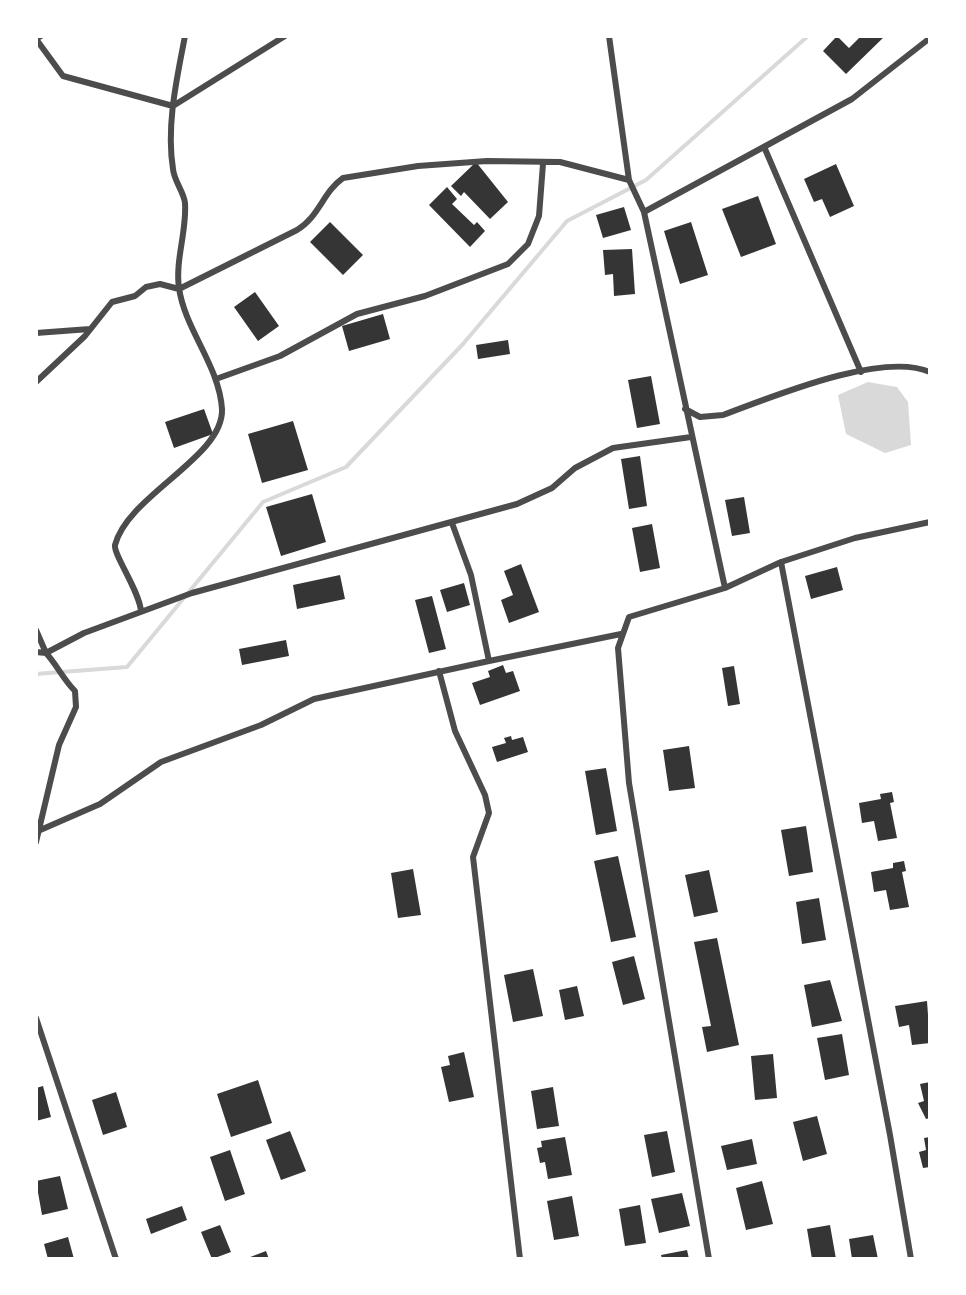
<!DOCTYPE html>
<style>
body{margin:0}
#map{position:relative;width:966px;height:1295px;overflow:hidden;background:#fff;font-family:"Roboto Condensed",sans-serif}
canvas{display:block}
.frame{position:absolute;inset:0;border:38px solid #fff;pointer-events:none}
</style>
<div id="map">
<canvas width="966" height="1295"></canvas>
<div class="frame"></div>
</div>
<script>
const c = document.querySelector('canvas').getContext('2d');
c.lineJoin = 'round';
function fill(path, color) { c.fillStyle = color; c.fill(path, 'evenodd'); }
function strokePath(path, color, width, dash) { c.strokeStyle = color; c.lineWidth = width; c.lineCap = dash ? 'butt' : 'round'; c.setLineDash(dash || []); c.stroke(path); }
fill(new Path2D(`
 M868,382L897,387L908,402L911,445L885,453L846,434L838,395Z`), '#d9d9d9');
strokePath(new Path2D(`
 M36,674L127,667L263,502L346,467L463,344L567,221L646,180L808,36`), '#d9d9d9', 4);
fill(new Path2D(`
 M837,36L849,48L861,36H885L846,74L823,51Z
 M476,162L508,202L490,219L464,192L461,196L451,186Z
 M836,164L854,206L830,217L822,199L814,202L804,179Z
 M447,187L457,199L452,204L474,225L477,222L485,231L470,247L429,205Z
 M758,196L776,244L741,257L722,209Z
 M624,207L631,230L603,238L596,215Z
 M330,222L363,255L343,275L310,242Z
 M691,222L708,275L680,284L664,231Z
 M632,249L635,294L614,296L613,274L605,275L603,250Z
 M255,292L279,326L258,341L234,307Z
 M383,314L390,339L349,351L342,326Z
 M508,340L510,354L478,359L476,345Z
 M651,376L660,424L637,428L628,380Z
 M204,409L213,434L174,448L165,422Z
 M293,421L308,470L262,483L248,434Z
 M640,456L647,506L629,509L621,459Z
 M312,494L326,542L281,556L266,507Z
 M744,497L750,533L732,536L725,500Z
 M652,524L660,568L640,572L632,528Z
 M521,564L539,612L509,623L501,600L513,595L504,571Z
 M837,567L843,590L811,599L805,576Z
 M340,575L345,599L297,609L293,585Z
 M464,583L470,605L447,612L440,590Z
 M432,596L446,649L429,653L415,600Z
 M286,640L289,656L242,665L239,649Z
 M503,665L506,673L513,671L520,691L480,705L472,683L490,677L488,671Z
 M734,666L740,704L728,706L722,668Z
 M511,736L512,740L523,737L528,752L497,762L492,747L506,743L504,738Z
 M689,746L695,788L669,791L663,750Z
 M606,768L617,831L596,835L585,771Z
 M892,792L894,802L890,803L897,838L878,841L874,821L862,823L859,803L881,799L880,794Z
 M806,826L813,872L789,876L781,830Z
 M618,856L636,937L611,942L594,861Z
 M904,861L906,871L902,872L909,907L890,910L886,890L874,892L871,872L893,868V863Z
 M413,869L421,915L398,918L391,873Z
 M709,870L718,912L694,917L685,875Z
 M819,898L826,940L802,944L796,902Z
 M717,938L739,1045L707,1052L702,1027L711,1026L694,942Z
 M634,956L645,999L623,1005L612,962Z
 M533,969L543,1016L513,1022L504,975Z
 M830,980L842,1021L812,1027L804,985Z
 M577,986L584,1016L565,1020L559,990Z
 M927,1001L930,1043L912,1045L909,1025L899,1027L895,1006Z
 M842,1034L849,1075L825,1080L817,1038Z
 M464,1052L474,1097L449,1102L441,1067L450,1065L448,1056Z
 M773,1054L777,1098L755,1100L751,1056Z
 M258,1080L272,1123L231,1137L217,1094Z
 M930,1082V1118L926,1119L918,1103L924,1101L920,1084Z
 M43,1086L51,1117L36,1121V1088Z
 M553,1087L559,1126L537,1129L531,1091Z
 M116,1092L127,1127L103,1135L92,1100Z
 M817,1116L827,1154L803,1161L793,1122Z
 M290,1131L306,1171L281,1180L266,1140Z
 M667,1131L675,1172L652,1177L644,1135Z
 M565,1137L572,1175L548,1179L545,1162L540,1163L537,1148L542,1147L541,1141Z
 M930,1137V1167L923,1168L919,1152L926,1150L924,1138Z
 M752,1139L757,1164L727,1170L721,1146Z
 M230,1150L245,1194L225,1201L210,1157Z
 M60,1176L68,1209L42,1215L36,1181Z
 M762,1181L773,1224L746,1230L736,1188Z
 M682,1193L690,1226L659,1233L651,1199Z
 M572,1196L579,1236L554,1240L547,1201Z
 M640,1205L646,1243L625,1246L619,1209Z
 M182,1206L187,1220L151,1234L146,1219Z
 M220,1225L231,1252L212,1259L201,1232Z
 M830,1225L836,1259H812L807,1229Z
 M873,1235L878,1259H852L849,1239Z
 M68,1237L74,1259H48L44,1244Z
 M687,1250L689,1259H662L661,1255Z
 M266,1251L269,1259H245Z`), '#353535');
strokePath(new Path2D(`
 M41,36L36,39L63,76L173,106L285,36
 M609,36L629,180L644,212L725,588
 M765,149L861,372
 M644,212L852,99L930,38
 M36,333L90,329
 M216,379L280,356L357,314L425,296L508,264L528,244L539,216L543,164
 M36,382L85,336L112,302L135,296L146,287L160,284L179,289L297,230C319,217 323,192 343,178L418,166L487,161L560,162L629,180
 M685,409L700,417L723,415C772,397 881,351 930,372
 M452,523L471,575L489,661L621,634
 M781,562L890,1135L911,1259
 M141,611C139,590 113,554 115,545C128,495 224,457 222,409C219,365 185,330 179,288C175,260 187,231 185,203C184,192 174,181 173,169C166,125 177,78 185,36
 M36,630L46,653L84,633L192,593L517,504L552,488L575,468L613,448L691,437
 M36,652L46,653C57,665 63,679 75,691L76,707L59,745L36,842
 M439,671L455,731L485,795L489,813L473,857L520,1259
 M38,831L100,804L161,762L261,725L314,699L489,661
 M36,1018L116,1259
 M709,1259L629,783L618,648L629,617L725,588L781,562L855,538L930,522`), '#4c4c4c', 6);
</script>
